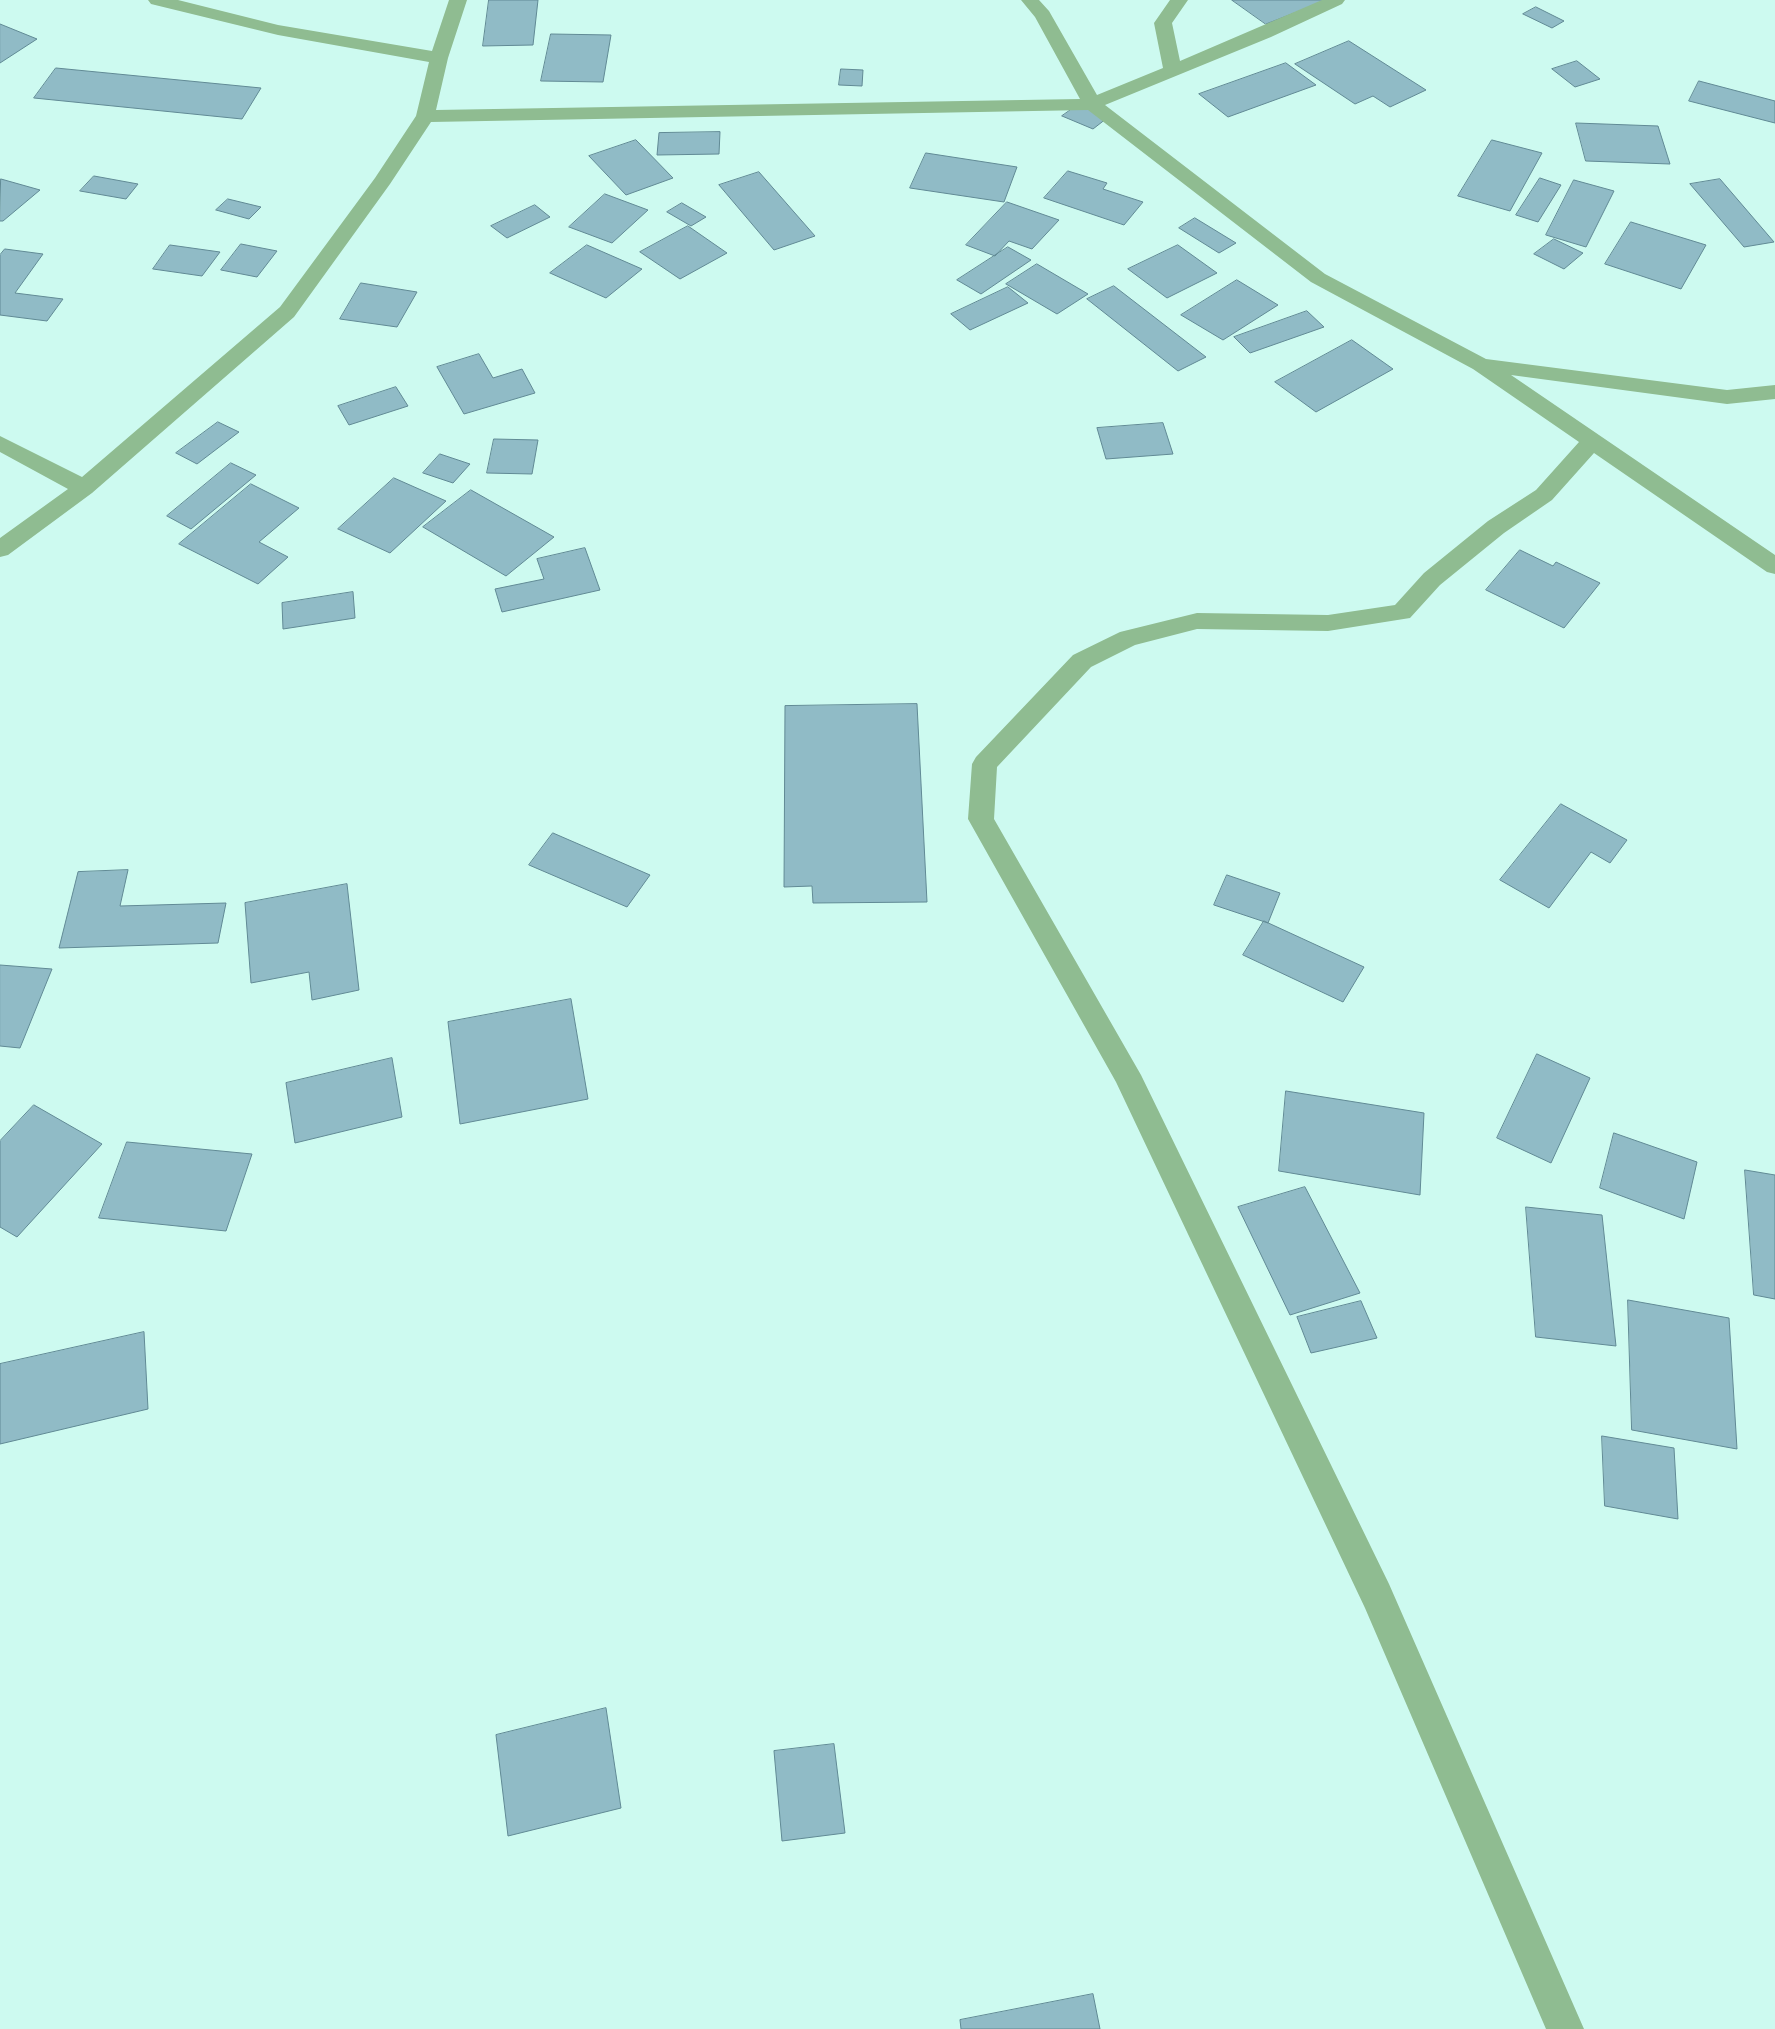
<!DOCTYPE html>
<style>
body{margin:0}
canvas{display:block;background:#cdfaf0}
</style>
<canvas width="1775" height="2029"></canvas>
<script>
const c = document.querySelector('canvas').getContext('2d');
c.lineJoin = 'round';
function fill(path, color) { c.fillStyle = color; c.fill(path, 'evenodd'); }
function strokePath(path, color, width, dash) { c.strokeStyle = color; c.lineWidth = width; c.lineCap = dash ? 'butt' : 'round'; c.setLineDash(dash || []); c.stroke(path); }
const building = new Path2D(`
 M489,0H538L533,45L483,46Z
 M1232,0H1328L1266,24Z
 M1536,7L1564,21L1552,28L1523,14Z
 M0,24L37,39L0,63Z
 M551,34L611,35L603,82L541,81Z
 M1349,41L1426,90L1390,107L1373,96L1355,104L1295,64Z
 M1577,61L1600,79L1575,87L1552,69Z
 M1286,63L1316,85L1228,117L1199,94Z
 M56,68L261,88L242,119L34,98Z
 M841,69L863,70L862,86L839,85Z
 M1699,81L1775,101V123L1689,101Z
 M1082,102L1111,115L1093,129L1062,116Z
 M1576,123L1658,126L1670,164L1586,161Z
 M720,132L719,154L657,155L659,133Z
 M636,140L673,178L626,195L589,156Z
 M1492,140L1542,153L1510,211L1458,196Z
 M926,153L1017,167L1004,202L910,188Z
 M1068,171L1107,183L1103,189L1143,202L1124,225L1044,198Z
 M759,172L815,236L774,250L719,185Z
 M94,176L138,184L126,199L80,191Z
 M1540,178L1561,185L1538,222L1516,215Z
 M1,179L40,190L3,221H0Z
 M1720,179L1774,242L1744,247L1690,184Z
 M1574,180L1614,191L1586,247L1546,235Z
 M605,194L648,210L612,243L569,227Z
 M228,199L261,207L249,219L216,210Z
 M1007,202L1059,220L1032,249L1009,241L995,256L966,245Z
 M682,203L706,217L691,226L667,212Z
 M535,205L550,217L507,238L491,226Z
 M1195,218L1236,243L1219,253L1179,228Z
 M1631,222L1706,245L1681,289L1605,264Z
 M688,226L727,253L680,279L640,252Z
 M1554,239L1583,253L1564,269L1534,254Z
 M241,244L277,251L257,277L221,270Z
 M170,245L220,252L202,276L153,269Z
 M587,245L642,269L606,298L550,273Z
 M1178,245L1217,273L1167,298L1128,269Z
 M1008,247L1031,260L981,294L957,280Z
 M5,249L43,254L15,293L63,299L47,321L0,315V255Z
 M1037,264L1088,294L1057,314L1006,284Z
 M1237,280L1278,305L1223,340L1181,315Z
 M361,283L417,292L397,327L340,319Z
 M1114,286L1206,357L1178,371L1087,299Z
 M1008,287L1028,303L970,330L951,314Z
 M1307,311L1324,327L1250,353L1234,337Z
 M1352,340L1393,369L1316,412L1275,382Z
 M479,354L493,378L522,369L535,393L464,414L437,367Z
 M396,387L408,406L349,425L338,406Z
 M218,422L239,432L197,464L176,453Z
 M1163,423L1173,454L1106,459L1097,428Z
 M494,439L538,440L532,474L487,473Z
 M440,454L470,464L453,483L423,473Z
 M231,463L256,475L191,529L167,516Z
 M394,478L446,501L390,553L338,529Z
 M251,484L299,508L259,542L288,557L258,584L179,544Z
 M471,490L554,537L506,576L423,527Z
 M585,548L600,590L502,612L495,589L544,579L537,559Z
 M1520,550L1553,566L1556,562L1600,583L1564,628L1486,590Z
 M353,592L355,618L283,629L282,603Z
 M917,704L927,902L813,903L812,886L784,887L785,706Z
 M1561,804L1627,840L1610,863L1591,852L1549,908L1500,880Z
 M553,833L650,875L627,907L529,865Z
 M128,870L120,906L226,903L218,943L59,948L78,872Z
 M1227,875L1280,893L1268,923L1214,905Z
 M347,884L359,990L312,1000L309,972L251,983L245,903Z
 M1264,921L1364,967L1343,1002L1243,955Z
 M0,965L52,969L20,1048L0,1046Z
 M571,999L588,1099L460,1124L448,1022Z
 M1537,1054L1590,1078L1551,1163L1497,1138Z
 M392,1058L402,1117L295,1143L286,1083Z
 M1286,1091L1424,1113L1420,1195L1279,1171Z
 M34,1105L102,1144L17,1237L0,1227V1141Z
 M1614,1133L1697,1162L1684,1219L1600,1188Z
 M127,1142L252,1154L226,1231L99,1218Z
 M1745,1170L1775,1175V1299L1754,1295Z
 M1305,1187L1360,1293L1290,1315L1238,1207Z
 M1526,1207L1602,1215L1616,1346L1536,1337Z
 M1628,1300L1729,1318L1737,1449L1632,1430Z
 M1361,1301L1377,1338L1311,1353L1297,1317Z
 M144,1332L148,1409L0,1444V1364Z
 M1602,1436L1674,1448L1678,1519L1605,1506Z
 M606,1708L621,1808L508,1836L496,1735Z
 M834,1744L845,1833L782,1841L774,1751Z
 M1093,1994L1100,2029H961L960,2020Z`);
fill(building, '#90bbc6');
strokePath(building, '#618a95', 1);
fill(new Path2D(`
 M148,0H178L278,25L432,51L449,0H467L448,58L436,110L1080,99L1035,17L1021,0H1039L1049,11L1097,95L1163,68L1154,23L1170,0H1188L1172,23L1180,61L1322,0H1345L1342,4L1271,37L1105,105L1325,274L1486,359L1727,390L1775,385V399L1727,404L1511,375L1775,555V574L1767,572L1594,453L1552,500L1504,533L1440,585L1410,618L1328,631L1197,629L1135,645L1091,667L997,767L994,819L1141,1075L1389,1584L1584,2029H1546L1365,1608L1116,1082L968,819L972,764L976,757L1073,655L1120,632L1197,613L1328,615L1395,605L1424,573L1488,521L1536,490L1579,442L1473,369L1311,282L1088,110L431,122L390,184L294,317L92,493L8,555L0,557V538L68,489L0,452V436L82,477L280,307L375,178L416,116L429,62L278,35L151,4Z`), '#8fbc91');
</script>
